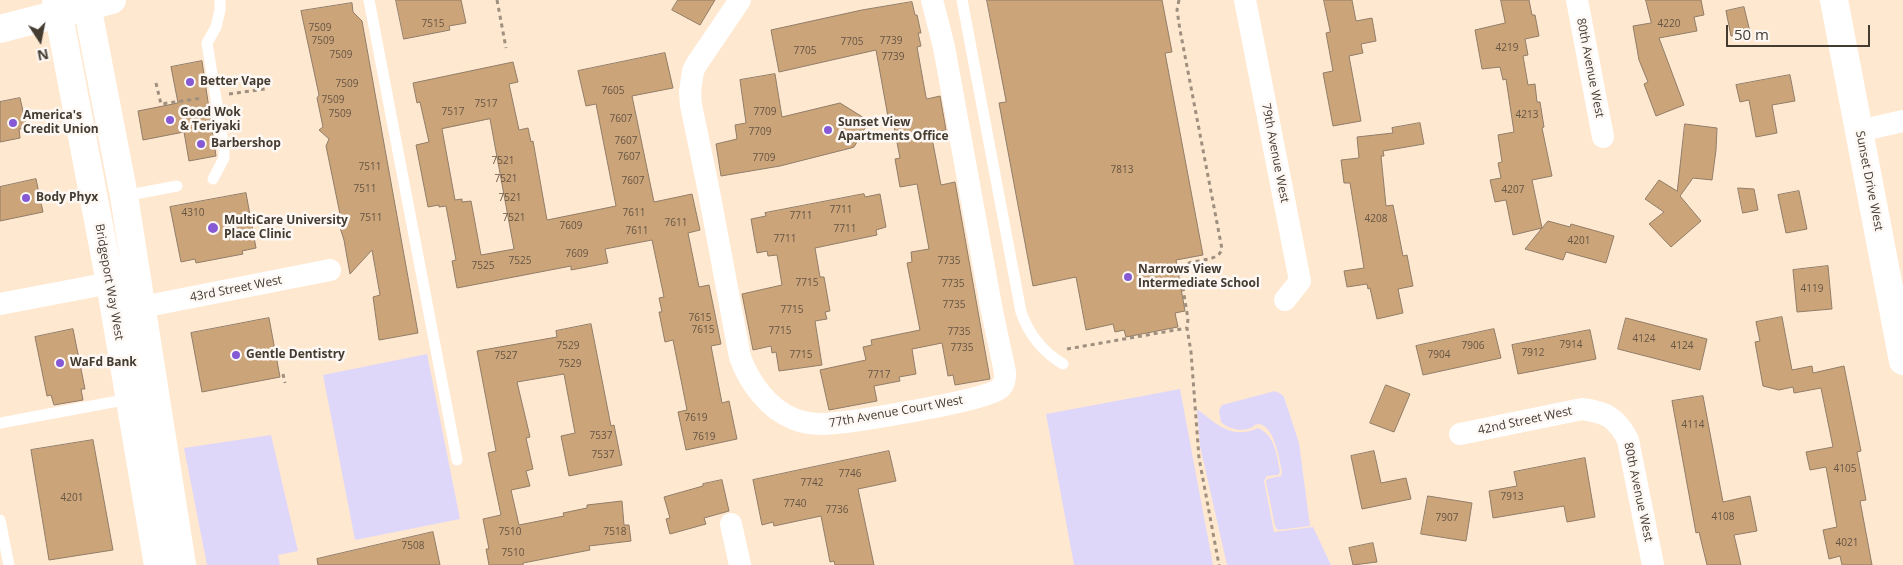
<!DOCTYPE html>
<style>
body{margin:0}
#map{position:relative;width:1903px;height:565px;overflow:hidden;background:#ffe8d0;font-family:"Open Sans",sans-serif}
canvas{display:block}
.north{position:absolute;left:15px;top:15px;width:50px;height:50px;-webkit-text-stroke:4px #fdf8f4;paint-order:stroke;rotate:169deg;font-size:14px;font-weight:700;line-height:20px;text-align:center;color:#443b31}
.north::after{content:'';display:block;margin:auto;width:18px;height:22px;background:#443b31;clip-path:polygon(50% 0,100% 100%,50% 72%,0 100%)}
.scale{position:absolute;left:1726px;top:25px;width:144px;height:22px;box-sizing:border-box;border:2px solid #443b31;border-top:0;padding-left:6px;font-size:15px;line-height:18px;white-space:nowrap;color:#443b31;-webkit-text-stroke:4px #fdf8f4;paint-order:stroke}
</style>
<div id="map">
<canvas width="1903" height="565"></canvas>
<div class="north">N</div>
<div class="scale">50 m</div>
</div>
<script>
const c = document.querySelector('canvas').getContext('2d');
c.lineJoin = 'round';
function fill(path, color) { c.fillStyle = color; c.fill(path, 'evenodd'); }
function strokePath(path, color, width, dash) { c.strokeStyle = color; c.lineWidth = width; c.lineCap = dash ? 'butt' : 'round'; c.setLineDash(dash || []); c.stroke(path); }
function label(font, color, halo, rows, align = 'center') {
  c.font = font + ' "Open Sans",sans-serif'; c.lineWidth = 5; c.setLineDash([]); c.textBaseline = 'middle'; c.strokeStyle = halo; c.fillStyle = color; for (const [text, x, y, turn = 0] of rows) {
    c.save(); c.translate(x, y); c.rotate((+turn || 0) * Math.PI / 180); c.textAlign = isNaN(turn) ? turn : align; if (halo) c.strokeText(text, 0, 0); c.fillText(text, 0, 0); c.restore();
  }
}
fill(new Path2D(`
 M427,354L460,519L355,540L323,375Z
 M1180,389L1213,565H1074L1046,414Z
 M1275,391L1281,394L1284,397L1299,443L1310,526L1278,530L1275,526L1266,482L1267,479L1281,476L1282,472C1280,461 1274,424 1258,424C1252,425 1256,426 1251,428C1241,432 1228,429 1221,422L1219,410L1222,405Z
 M1197,409C1217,424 1231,440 1258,428C1275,435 1277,456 1280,472L1278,475L1267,476L1264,481L1274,532L1313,527L1331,565H1227L1200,446Z
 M271,435L298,551L278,555L280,565H207L184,448Z`), '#dfd7f9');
const building = new Path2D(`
 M396,0H461L466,23L449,26L450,30L404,39Z
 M678,0H715L700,25L672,10Z
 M987,0H1162L1172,52L1165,53L1203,255L1176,260L1185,311L1175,313L1178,327L1126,337L1124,330L1115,332L1113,324L1086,330L1076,277L1033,286L999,103L1006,102Z
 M1324,0H1352L1356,21L1372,18L1376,41L1361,44L1363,53L1349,56L1361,121L1333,126L1323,73L1333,71L1326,33L1330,32Z
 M1501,0H1529L1532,15H1535L1539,36L1525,39L1528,55L1523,56L1528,85L1535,84L1537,102H1540L1544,127L1542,128L1552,176L1532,180L1542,228L1548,221L1570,227L1571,224L1614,236L1606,263L1566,252L1563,260L1525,249L1542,228L1513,235L1506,200L1495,202L1490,180L1501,178L1498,163L1502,162L1498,135L1514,132L1506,79L1503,80L1500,67L1482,69L1475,30L1505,23Z
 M1646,0H1701L1704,15L1694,17L1697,31L1659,38L1684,105L1656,116L1644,84L1648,82L1639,60L1633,26L1651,23Z
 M912,2L915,15H917L921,33H918L921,46L917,47L926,97L927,99L940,96L946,130L931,133L941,185L955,182L990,379L955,385L953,375L948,376L942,343L912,349L916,374L899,377L900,381L874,386L877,401L829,410L820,370L866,360L863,347L872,345L871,340L920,330L907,263L912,262L911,252L929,249L917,184L900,187L895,159L900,158L894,127L890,128L876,50L779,72L771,30L862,10Z
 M352,3L353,12L362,21L418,333L379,340L373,297L380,295L372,250L350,274L344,240L336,215L340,214L326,146L329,139L319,130L323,127L317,98L319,95L301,11Z
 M1744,7L1750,32L1731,36L1726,11Z
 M665,53L673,88L632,96L654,202L692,194L700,230L688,233L699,287L709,285L721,344L711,346L722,403L729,401L737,439L686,450L678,412L687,410L673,340L665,342L659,312H662L659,298L664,297L652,240L605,249L608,263L571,270V266L457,288L452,261L456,260L446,206L439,207V205L428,207L416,145L429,142L420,102L417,103L413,83L513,62L518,82L509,84L519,130L528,128L531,142L533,141L547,220L616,206L596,104L586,106L578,71ZM490,119L514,249L481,255L471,201L462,202V199L455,200L442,129Z
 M202,61L216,156L189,161L184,132L143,140L138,111L178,103L171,67Z
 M775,74L782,117L840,103L869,121L854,147L851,148L780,166L721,176L716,144L737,139L735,125L746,123L740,80Z
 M1790,75L1795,101L1772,105L1777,133L1756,137L1749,100L1740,102L1736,85Z
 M20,98L27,128L19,129L20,138L0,142V102Z
 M1420,123L1424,144L1383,151L1384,156H1381L1386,206L1393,205L1403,256L1407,255L1413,286L1398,289L1403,313L1377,319L1370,288L1368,289L1367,284L1347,287L1344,271L1364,268L1350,183H1344L1341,160L1359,158L1357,137L1393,133L1392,128Z
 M1685,124L1717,128L1716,150L1712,180L1693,178L1680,196L1701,221L1671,247L1649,224L1664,212L1645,199L1659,180L1677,191Z
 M36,179L43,212L0,221V187Z
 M1738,188L1754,189L1758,210L1743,213Z
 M1799,191L1807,229L1786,233L1778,195Z
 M246,193L256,248L242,251L243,254L196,263L195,259L181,262L170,207Z
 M864,194L865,197L880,194L886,227L876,230L877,235L815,248L820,277H824L830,311L825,312L827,319L815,321L822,365L779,371L776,352L772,353L771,346L753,350L742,294L782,285L777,255L768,256L767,251L757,253L751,219L766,216L765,213Z
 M1828,266L1832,309L1797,312L1793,270Z
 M1782,317L1792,370L1812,366L1813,373L1844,366L1861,451L1857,452L1866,500L1860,501L1872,565H1842L1840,556L1829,559L1823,530L1837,527L1826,467L1810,470L1806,452L1833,447L1821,388L1794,393L1793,387L1779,390L1763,386L1755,342L1760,341L1756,322Z
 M269,318L280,377L202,392L191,333Z
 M1626,318L1707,339L1700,370L1618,349Z
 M591,324L611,426L614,425L622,465L569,476L561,436L575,433L564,374L517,382L530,437L526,438L533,469L526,471L530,486L511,490L519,525L564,516L563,513L587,508V505L622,501L624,525H629L631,541L589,546L590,550L523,563V565H489L486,549H489L483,519L501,515L488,453L496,451L477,351L557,337L556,331Z
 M73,329L85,389H81L83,400L54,405L51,395L47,396L35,337Z
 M1494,329L1501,358L1423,375L1416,346Z
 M1590,330L1596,359L1518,374L1512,345Z
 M1386,385L1410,394L1394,432L1370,423Z
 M1703,396L1723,502L1750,496L1757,531L1734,535L1741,565H1707L1699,532L1696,533L1672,401Z
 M93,440L113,550L49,560L31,450Z
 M889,451L896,481L858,489L874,565H835L834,561L830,562L821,516L774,526L773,522L762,525L753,480Z
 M1374,451L1381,483L1406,478L1411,499L1362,509L1351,456Z
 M1585,458L1595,517L1567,522L1564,506L1493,518L1489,491L1517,486L1514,472Z
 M722,480L729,511L704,518L706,524L670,534L666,519L670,518L664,497L703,486V484Z
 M1428,496L1472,503L1466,541L1421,534Z
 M433,532L440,565H318L317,559Z
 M1373,543L1377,562L1353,565L1349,548Z`);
fill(building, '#cba47a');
strokePath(building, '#917d67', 1);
strokePath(new Path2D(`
 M497,0L506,48
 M1179,0L1177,10L1180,30L1222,249C1217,265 1188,256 1180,270L1188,319L1187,328L1191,352L1199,458L1219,565
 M156,83L161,104L203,98
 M229,94L265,89
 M1067,349L1187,328
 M283,374L285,383`), '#9e8f7e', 3, [4, 4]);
strokePath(new Path2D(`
 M369,0L457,460
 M962,0L1021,312C1029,335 1043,352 1063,364
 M213,179L224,158V148L207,43L216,27L220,10V0
 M124,196L177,186
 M0,423L129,399
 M0,520L9,565`), '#fff', 11);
strokePath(new Path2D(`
 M740,0L696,65L693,71L690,92L691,105L709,192L740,357C749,382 768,409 794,419C803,423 813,424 824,424C848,423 986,401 999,389C1005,384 1005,379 1005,372L992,311L944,47L932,0
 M1245,0L1300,281L1285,300
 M1577,0L1603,137
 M1859,131L1903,121
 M0,304L110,283
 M142,307L330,270
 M1460,434L1582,409C1606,412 1617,418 1628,440L1653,565
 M731,524L740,565`), '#fff', 22);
strokePath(new Path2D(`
 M1834,0L1903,361
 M0,29L112,0`), '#fff', 28);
strokePath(new Path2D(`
 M56,0L110,283L158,565
 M86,0L124,196L182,565`), '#fff', 28);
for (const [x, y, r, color] of [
 [190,82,5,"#865ad4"],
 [170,120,5,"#865ad4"],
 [13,123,5,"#865ad4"],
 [828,130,5,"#865ad4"],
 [201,144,5,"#865ad4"],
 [26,198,5,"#865ad4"],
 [213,228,6,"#865ad4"],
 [1128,277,5,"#865ad4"],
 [236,355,5,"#865ad4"],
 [60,363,5,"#865ad4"]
]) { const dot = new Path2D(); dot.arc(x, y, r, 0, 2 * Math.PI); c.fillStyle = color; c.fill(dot); strokePath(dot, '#fdf8f4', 2); }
label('10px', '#665543', null, [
 ["7515",433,24],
 ["4220",1669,24],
 ["7509",320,28],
 ["7509",323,41],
 ["7739",891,41],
 ["7705",852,42],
 ["4219",1507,48],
 ["7705",805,51],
 ["7509",341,55],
 ["7739",893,57],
 ["7509",347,84],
 ["7605",613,91],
 ["7509",333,100],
 ["7517",486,104],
 ["7517",453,112],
 ["7709",765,112],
 ["7509",340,114],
 ["4213",1527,115],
 ["7607",621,119],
 ["7709",760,132],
 ["7607",626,141],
 ["7607",629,157],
 ["7709",764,158],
 ["7521",503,161],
 ["7511",370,167],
 ["7813",1122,170],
 ["7521",506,179],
 ["7607",633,181],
 ["7511",365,189],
 ["4207",1513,190],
 ["7521",510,198],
 ["7711",841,210],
 ["4310",193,213],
 ["7611",634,213],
 ["7711",801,216],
 ["7511",371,218],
 ["7521",514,218],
 ["4208",1376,219],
 ["7611",676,223],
 ["7609",571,226],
 ["7711",845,229],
 ["7611",637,231],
 ["7711",785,239],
 ["4201",1579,241],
 ["7609",577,254],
 ["7525",520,261],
 ["7735",949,261],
 ["7525",483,266],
 ["7715",807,283],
 ["7735",953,284],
 ["4119",1812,289],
 ["7735",954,305],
 ["7715",792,310],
 ["7615",700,318],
 ["7615",703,330],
 ["7715",780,331],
 ["7735",959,332],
 ["4124",1644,339],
 ["7914",1571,345],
 ["7529",568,346],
 ["7906",1473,346],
 ["4124",1682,346],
 ["7735",962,348],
 ["7912",1533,353],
 ["7715",801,355],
 ["7904",1439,355],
 ["7527",506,356],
 ["7529",570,364],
 ["7717",879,375],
 ["7619",696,418],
 ["4114",1693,425],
 ["7537",601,436],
 ["7619",704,437],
 ["7537",603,455],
 ["4105",1845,469],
 ["7746",850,474],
 ["7742",812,483],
 ["7913",1512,497],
 ["4201",72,498],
 ["7740",795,504],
 ["7736",837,510],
 ["4108",1723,517],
 ["7907",1447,518],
 ["7510",510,532],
 ["7518",615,532],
 ["4021",1847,543],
 ["7508",413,546],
 ["7510",513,553]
]);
label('12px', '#443b31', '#fdf8f4', [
 ["80th Avenue West",1590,68,79],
 ["79th Avenue West",1275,153,79],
 ["Sunset Drive West",1869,181,79],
 ["Bridgeport Way West",109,282,80],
 ["43rd Street West",236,289,-11],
 ["77th Avenue Court West",896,412,-10],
 ["42nd Street West",1525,421,-12],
 ["80th Avenue West",1638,492,78]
]);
label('bold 12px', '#443b31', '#fdf8f4', [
 ["Better Vape",200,82],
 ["Good Wok",180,113],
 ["& Teriyaki",180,127],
 ["America's",23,116],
 ["Credit Union",23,130],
 ["Sunset View",838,123],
 ["Apartments Office",838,137],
 ["Barbershop",211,144],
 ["Body Phyx",36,198],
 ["MultiCare University",224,221],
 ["Place Clinic",224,235],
 ["Narrows View",1138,270],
 ["Intermediate School",1138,284],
 ["Gentle Dentistry",246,355],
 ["WaFd Bank",70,363]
], 'left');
</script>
